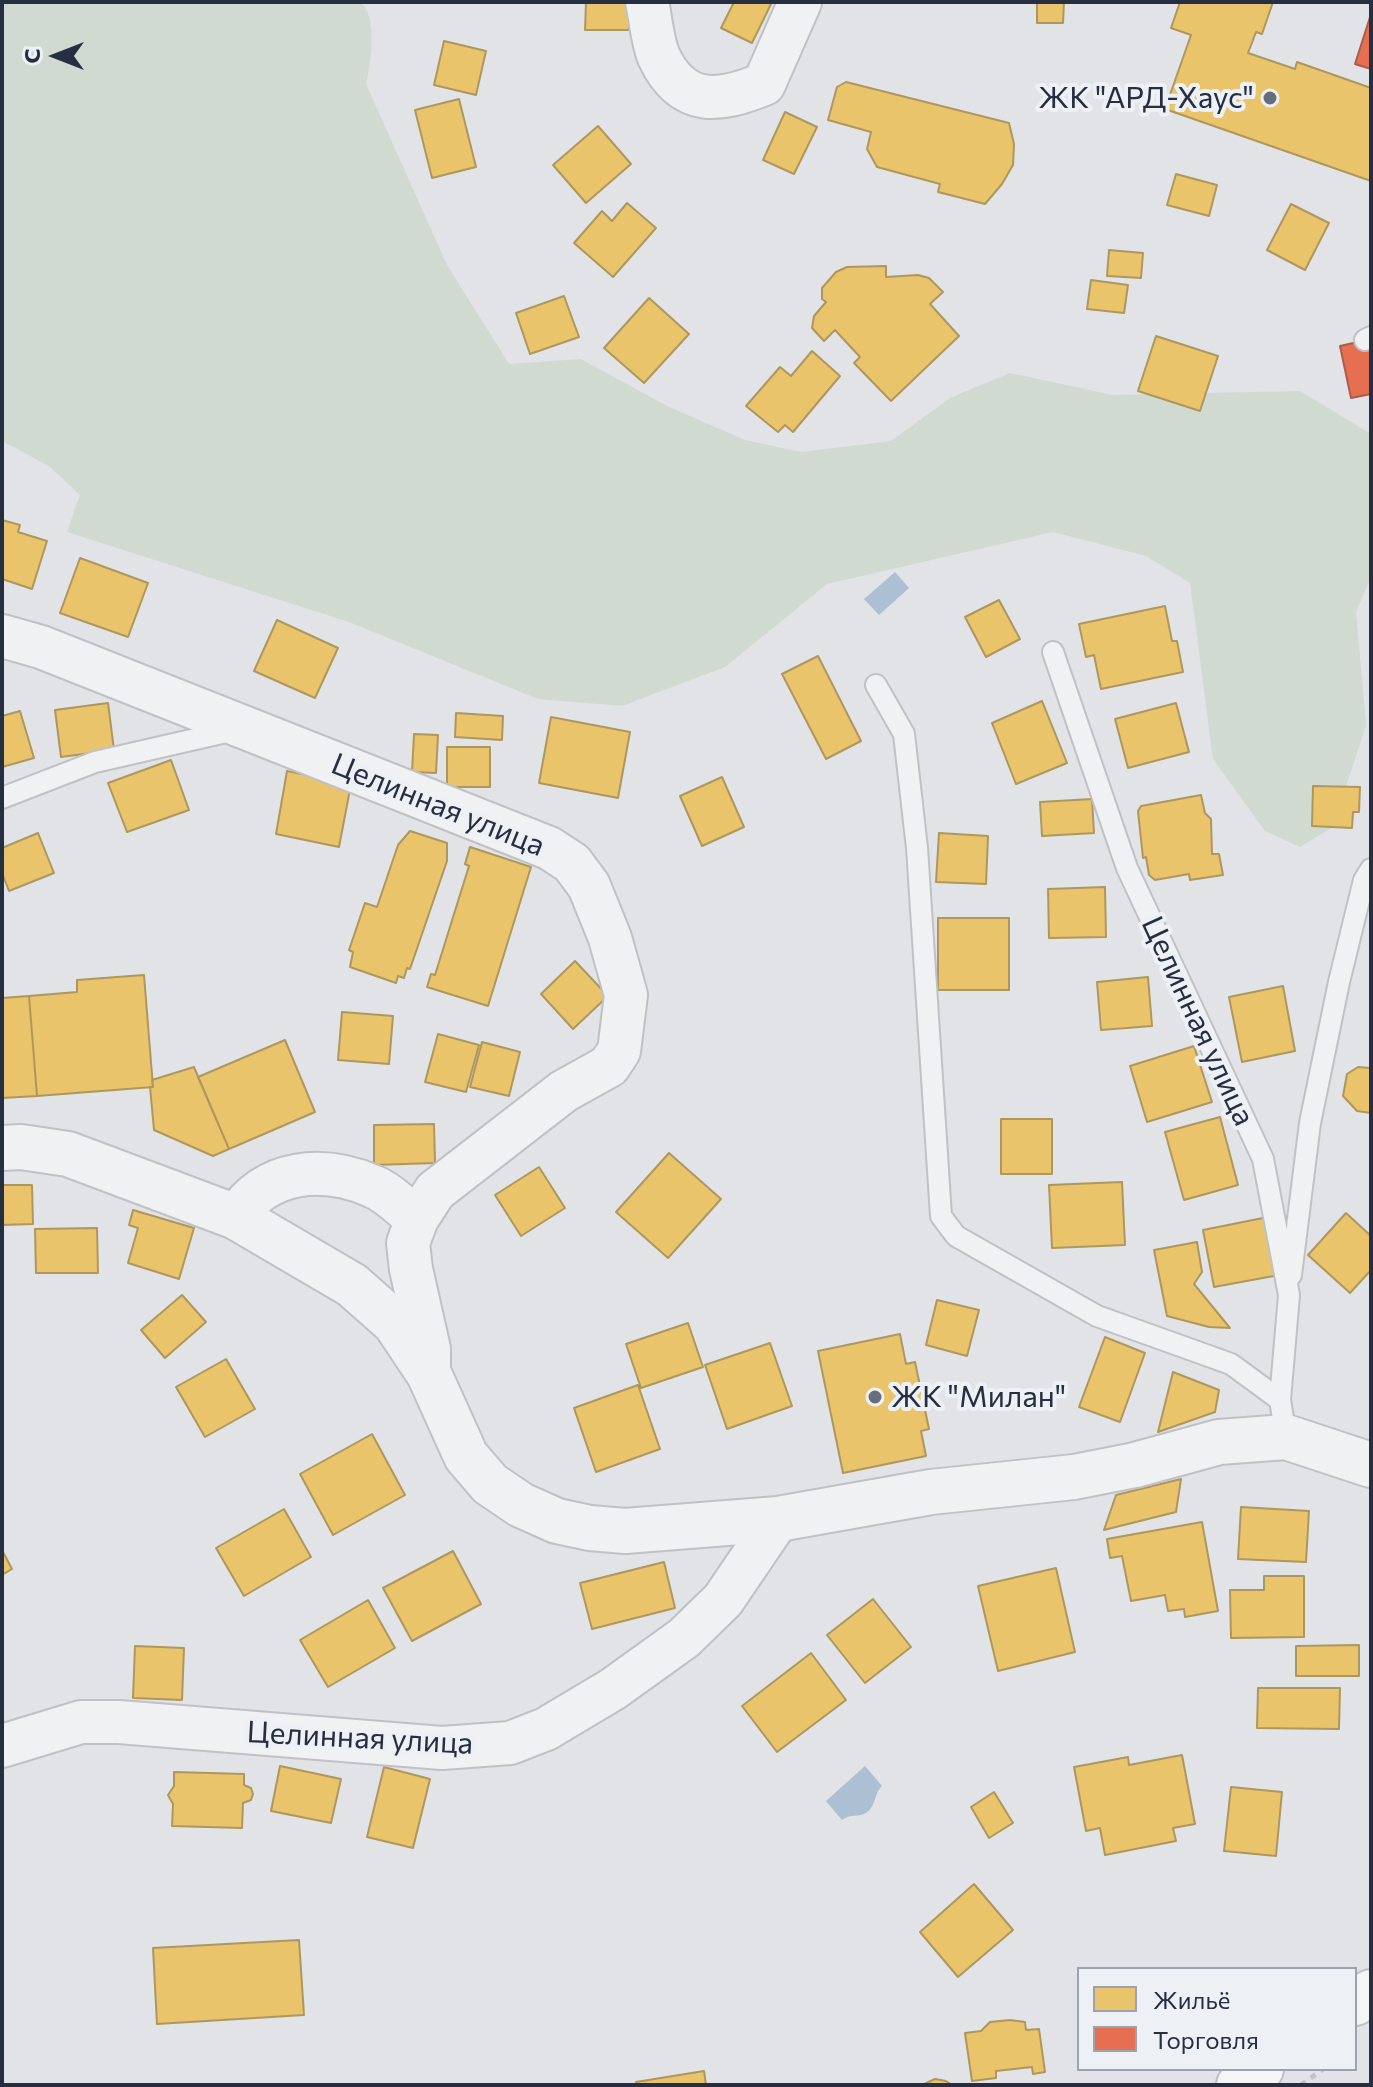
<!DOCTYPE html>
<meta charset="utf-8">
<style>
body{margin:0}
#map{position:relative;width:1373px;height:2087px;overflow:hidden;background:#e1e3e6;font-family:Commissioner,sans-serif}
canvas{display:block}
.frame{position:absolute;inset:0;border:4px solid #262f41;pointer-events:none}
.legend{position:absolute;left:1077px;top:1967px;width:280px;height:104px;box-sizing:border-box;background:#edf1f6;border:2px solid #9da3ae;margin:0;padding:10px 14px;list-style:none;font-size:24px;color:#262f41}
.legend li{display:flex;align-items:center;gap:16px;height:40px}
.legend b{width:40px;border:2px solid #9da3ae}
.north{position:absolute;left:16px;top:16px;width:80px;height:80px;-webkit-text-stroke:6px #edf1f6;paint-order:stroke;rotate:270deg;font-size:22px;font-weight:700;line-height:32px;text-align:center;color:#262f41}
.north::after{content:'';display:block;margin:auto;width:28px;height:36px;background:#262f41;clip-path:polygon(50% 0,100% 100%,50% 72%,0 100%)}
</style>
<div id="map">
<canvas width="1373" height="2087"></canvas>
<div class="frame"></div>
<ul class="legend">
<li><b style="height:22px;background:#e9c46a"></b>Жильё</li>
<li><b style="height:22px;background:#e76f51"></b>Торговля</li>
</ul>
<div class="north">С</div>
</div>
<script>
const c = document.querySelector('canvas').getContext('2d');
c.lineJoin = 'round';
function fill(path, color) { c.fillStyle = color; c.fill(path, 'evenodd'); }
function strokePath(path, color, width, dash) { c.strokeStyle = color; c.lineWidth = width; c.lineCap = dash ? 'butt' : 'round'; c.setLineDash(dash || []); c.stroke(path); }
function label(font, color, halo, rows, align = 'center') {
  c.font = font + ' Commissioner,sans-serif'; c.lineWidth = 8; c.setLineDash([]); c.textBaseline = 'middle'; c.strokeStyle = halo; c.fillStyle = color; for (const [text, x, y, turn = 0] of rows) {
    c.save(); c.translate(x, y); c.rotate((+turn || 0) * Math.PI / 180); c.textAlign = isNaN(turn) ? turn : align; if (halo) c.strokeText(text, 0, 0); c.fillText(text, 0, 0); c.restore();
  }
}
fill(new Path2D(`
 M2,2H361C378,20 371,62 366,84L447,265L509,364L581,359L667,406L745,440L801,452L891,441L950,398L1010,373L1113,395L1300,391L1371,434V577L1356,612L1366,725L1333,827L1300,847L1265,831L1213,759L1190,583L1146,556L1053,532L827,584L725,667L622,706L538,699L349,622L67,532L80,495L49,466L2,441Z`), '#d0dad0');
fill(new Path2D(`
 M895,572L909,588L879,615L864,599Z
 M865,1766L882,1786C874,1793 876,1807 866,1813C857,1818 851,1813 842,1820L826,1801Z`), '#acbfd3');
const homes = new Path2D(`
 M586,2H629V30H585Z
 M734,2H772L752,43L721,28Z
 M1037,2H1064L1063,23H1037Z
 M1180,2H1273L1262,34L1256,32L1248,53L1295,69L1297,62L1371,88V181L1165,109L1191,35L1171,28Z
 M444,41L486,51L476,95L434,85Z
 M846,82L1009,123L1014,144L1013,165L1002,184L985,204L938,192L940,184L877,167L867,149L871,132L828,120L837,87Z
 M459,99L476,167L432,178L415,110Z
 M785,112L817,127L794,174L763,160Z
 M598,126L631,164L586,203L553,165Z
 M1176,174L1217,185L1209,216L1167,205Z
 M627,203L656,228L613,277L574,243L602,211L612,221Z
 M1291,204L1329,223L1305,270L1267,250Z
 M1109,250L1143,253L1141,278L1107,276Z
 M886,266V277L918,275L929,278L943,292L930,304L959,336L891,401L854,363L860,357L835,330L824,341L812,328L814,316L826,302L822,299V288L836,272L847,267Z
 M1091,280L1128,285L1124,313L1087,309Z
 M564,296L579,337L530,354L516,313Z
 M649,298L689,334L644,383L604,348Z
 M1156,336L1218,356L1200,411L1138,391Z
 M812,351L840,376L793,432L785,425L778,432L746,406L780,367L791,376Z
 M2,520L20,525L18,532L47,541L32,589L2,579Z
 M80,558L148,583L128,637L60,613Z
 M999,600L1020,639L986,657L965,617Z
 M1165,606L1172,641H1177L1183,672L1101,689L1094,655L1086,657L1079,624Z
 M277,620L338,648L315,698L254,671Z
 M818,656L861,741L826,759L782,674Z
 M1042,701L1067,763L1016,784L992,723Z
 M108,703L114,750L61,757L55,710Z
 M1176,703L1189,752L1128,768L1115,719Z
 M20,711L34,758L2,767V716Z
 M456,713L503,716L502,740L455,737Z
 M551,717L630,732L618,798L539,783Z
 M414,734L438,735L436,773L412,772Z
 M447,747H490V787H447Z
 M171,760L189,810L127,832L108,783Z
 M287,771L351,784L339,847L276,834Z
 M722,777L744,827L702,846L680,796Z
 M1313,786L1360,787L1359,812H1353L1352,828L1312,826Z
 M1201,795L1205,813L1211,819L1212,854H1219L1223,875L1190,880L1189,874L1155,880L1149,875L1146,857L1143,858L1138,811L1141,806Z
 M1092,799L1094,833L1042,836L1040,802Z
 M410,831L447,843V861L410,969L407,968L404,978L398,976L396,983L350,967L353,952L349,950L365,903L377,907L398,845Z
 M38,833L54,873L9,891L2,873V848Z
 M939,833L988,836L986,884L936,882Z
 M470,847L531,867L488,1006L427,987L431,974L435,975L469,866L465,864Z
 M1105,887L1106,937L1049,938L1048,889Z
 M938,918H1009V990H938Z
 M575,961L608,996L573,1029L541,994Z
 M144,975L153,1087L37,1096L29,996L77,992V980Z
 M1148,977L1152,1026L1101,1030L1097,982Z
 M1283,986L1295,1051L1242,1062L1229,997Z
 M29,996L37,1096L2,1098V998Z
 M342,1012L393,1016L389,1064L338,1060Z
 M438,1034L479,1045L466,1092L425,1082Z
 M285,1040L315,1112L229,1149L198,1077Z
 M482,1042L520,1052L509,1096L470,1087Z
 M1194,1046L1212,1102L1147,1122L1130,1066Z
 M194,1067L229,1149L213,1156L154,1130L150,1087H153L152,1080Z
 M1358,1067L1371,1068V1113L1357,1111L1343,1096L1347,1074Z
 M1220,1117L1238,1185L1184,1200L1165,1132Z
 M1001,1119H1052V1174H1001Z
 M434,1124L435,1163L374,1165V1125Z
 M669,1153L721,1199L668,1258L616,1212Z
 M539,1167L565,1208L521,1236L495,1195Z
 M1122,1182L1125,1245L1052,1248L1049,1185Z
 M2,1185H32L33,1224L2,1225Z
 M133,1210L194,1228L179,1279L128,1263L138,1228L129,1225Z
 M1346,1213L1371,1236V1270L1350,1293L1308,1255Z
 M1268,1217L1279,1275L1214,1287L1203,1230Z
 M97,1228L98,1273H36L35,1229Z
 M1197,1242L1202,1272L1194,1284L1230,1328L1209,1327L1167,1316L1154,1250Z
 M182,1295L206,1322L165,1358L141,1330Z
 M937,1300L979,1310L967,1356L926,1345Z
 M688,1323L703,1367L641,1388L626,1344Z
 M900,1334L906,1364L915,1362L929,1429L921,1431L926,1456L843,1473L818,1351Z
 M1105,1337L1145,1353L1120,1422L1079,1407Z
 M770,1343L792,1406L727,1429L705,1365Z
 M226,1359L255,1409L205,1437L176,1387Z
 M1173,1372L1219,1390L1215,1412L1158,1432Z
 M638,1385L660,1449L596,1472L574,1408Z
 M372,1434L405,1495L333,1535L300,1474Z
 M1181,1479L1176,1512L1104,1530L1116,1495Z
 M1241,1507L1309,1511L1306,1562L1238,1559Z
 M284,1509L311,1557L244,1596L216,1548Z
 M1202,1522L1218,1611L1185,1617L1184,1609L1168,1611L1165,1595L1131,1601L1122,1556L1110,1558L1107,1539Z
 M2,1550L12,1569L2,1575Z
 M453,1551L481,1604L412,1641L383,1588Z
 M664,1562L675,1608L592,1629L580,1583Z
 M1056,1568L1075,1652L998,1671L978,1586Z
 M1264,1576H1304V1637L1231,1638L1230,1590H1264Z
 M873,1599L911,1647L865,1683L827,1635Z
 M368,1600L395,1648L328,1687L300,1640Z
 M1359,1645V1676H1296V1646Z
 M135,1646L184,1648L182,1700L133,1698Z
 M811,1653L846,1700L777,1752L742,1706Z
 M1258,1688H1340L1339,1729L1257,1728Z
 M1182,1755L1195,1824L1173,1828L1176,1841L1105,1855L1100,1828L1086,1831L1074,1767L1128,1757L1129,1765Z
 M280,1766L341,1779L331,1823L271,1811Z
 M384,1767L430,1779L413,1848L367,1837Z
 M174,1772L244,1774V1785L251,1788L253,1794L251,1800L243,1803L242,1828L172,1826L173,1804L168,1795L174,1786Z
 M1231,1787L1282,1792L1276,1856L1224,1851Z
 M994,1792L1013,1823L989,1838L971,1807Z
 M974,1884L1013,1930L958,1977L920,1932Z
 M299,1940L304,2015L157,2024L153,1948Z
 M1010,2020L1025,2022L1026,2030L1039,2029L1045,2072L1033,2074L1032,2067L996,2071V2078L972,2081L965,2033L981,2031L990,2022Z
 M704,2071L706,2085H637L636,2082Z
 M935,2079L946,2081L952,2085H922Z`);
fill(homes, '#e9c46a');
strokePath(homes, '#ae975e', 2);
const shops = new Path2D(`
 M1371,14V69L1355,64Z
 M1371,339V394L1351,398L1340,346Z`);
fill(shops, '#e76f51');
strokePath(shops, '#ad5c4c', 2);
const service = new Path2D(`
 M1365,340L1371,337
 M1053,652L1127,868L1263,1159L1289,1295L1280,1400L1286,1437
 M876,685L904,734L917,848L941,1216L956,1236L1097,1316L1231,1364L1280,1400
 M2,798L95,762L235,730
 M1291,1275L1310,1123L1339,982L1364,880L1371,869`);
const minor = new Path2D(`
 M647,2C651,19 652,41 659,57C683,108 720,102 764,84L800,2
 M2,636L41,647L549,848L572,863L589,886L610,938L626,995L619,1051L609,1066L564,1091L435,1191L417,1219C403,1208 388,1192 372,1186C323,1165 266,1169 236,1217
 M417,1219L408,1243L411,1269L429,1349V1374
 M2,1746L81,1722H119L442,1748L510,1743L546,1729L613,1689L684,1638L723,1600L778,1519`);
const tertiary = new Path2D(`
 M2,1148L21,1147L68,1154L236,1217L352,1285L395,1323L429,1374L466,1456L490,1484L521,1505L557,1521L590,1528L625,1531L778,1519L931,1492L1074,1477L1135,1465L1219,1442L1286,1437L1371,1465`);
const primary = new Path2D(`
 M1355,2003L1371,1992
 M1239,2085L1261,2069`);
strokePath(service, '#bfc1c4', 24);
strokePath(minor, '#bfc1c4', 46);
strokePath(tertiary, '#bfc1c4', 48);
strokePath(primary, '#bcc0c4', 48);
strokePath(new Path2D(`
 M1301,2085L1323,2069`), '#c2c4c9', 5, [6, 6]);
strokePath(service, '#f0f1f3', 20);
strokePath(minor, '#f0f1f3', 42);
strokePath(tertiary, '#f0f1f3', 44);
strokePath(primary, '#f5f5f6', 44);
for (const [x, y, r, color] of [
 [1270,98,8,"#676e7b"],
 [875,1397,8,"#676e7b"]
]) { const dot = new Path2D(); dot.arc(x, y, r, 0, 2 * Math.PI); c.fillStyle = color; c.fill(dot); strokePath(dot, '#edf1f6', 3); }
label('30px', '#262f41', '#edf1f6', [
 ["ЖК \"АРД-Хаус\"",1254,98],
 ["ЖК \"Милан\"",891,1397,"left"]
], 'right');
label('30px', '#262f41', '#edf1f6', [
 ["Целинная улица",438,805,22],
 ["Целинная улица",1198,1021,65],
 ["Целинная улица",360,1738,3]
]);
</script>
